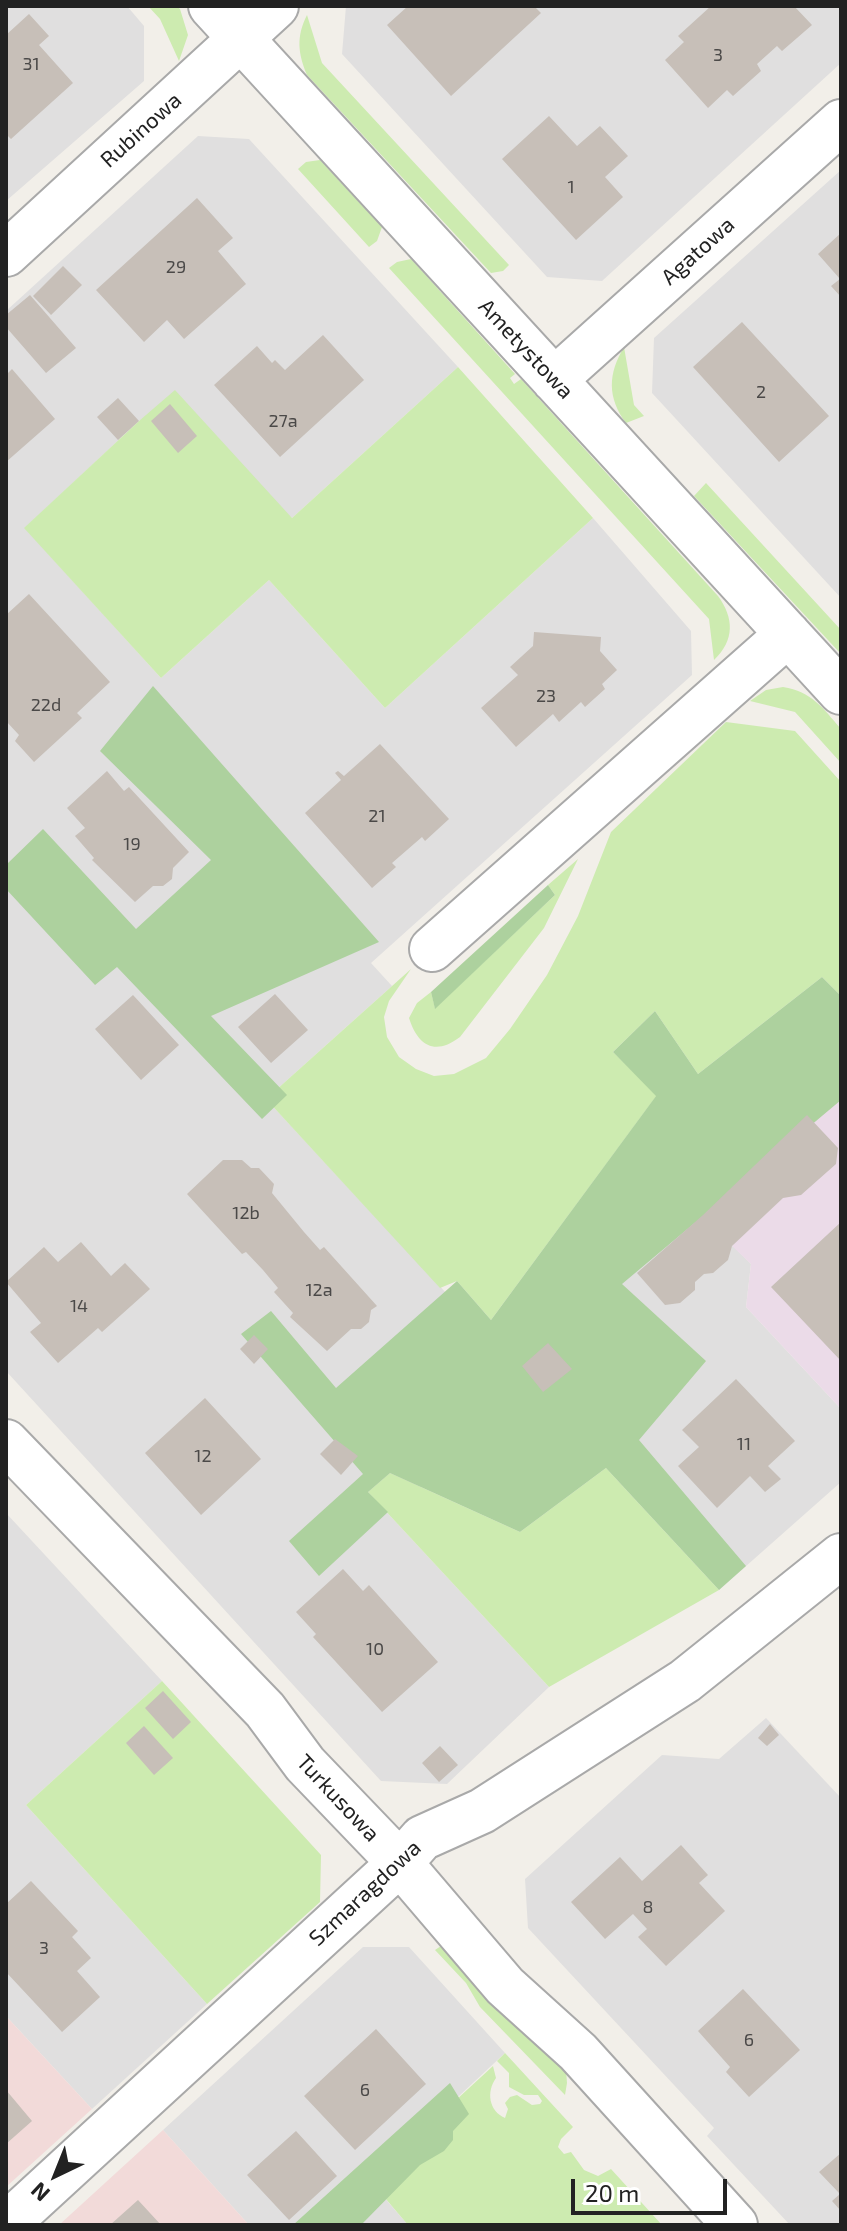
<!DOCTYPE html>
<style>
body{margin:0}
#map{position:relative;width:847px;height:2231px;overflow:hidden;background:#f2efe9;font-family:"Exo 2",sans-serif}
canvas{display:block}
.frame{position:absolute;inset:0;border:8px solid #222;pointer-events:none}
.north{position:absolute;left:16px;top:2135px;width:80px;height:80px;-webkit-text-stroke:6px #fff;paint-order:stroke;rotate:223deg;font-size:22px;font-weight:700;line-height:32px;text-align:center;color:#222}
.north::after{content:'';display:block;margin:auto;width:28px;height:36px;background:#222;clip-path:polygon(50% 0,100% 100%,50% 72%,0 100%)}
.scale{position:absolute;left:571px;top:2179px;width:156px;height:36px;box-sizing:border-box;border:4px solid #222;border-top:0;padding-left:10px;font-size:24px;line-height:28px;white-space:nowrap;color:#222;-webkit-text-stroke:6px #fff;paint-order:stroke}
</style>
<div id="map">
<canvas width="847" height="2231"></canvas>
<div class="frame"></div>
<div class="north">N</div>
<div class="scale">20 m</div>
</div>
<script>
const c = document.querySelector('canvas').getContext('2d');
c.lineJoin = 'round';
function fill(path, color) { c.fillStyle = color; c.fill(path, 'evenodd'); }
function strokePath(path, color, width, dash) { c.strokeStyle = color; c.lineWidth = width; c.lineCap = dash ? 'butt' : 'round'; c.setLineDash(dash || []); c.stroke(path); }
function label(font, color, halo, rows, align = 'center') {
  c.font = font + ' "Exo 2",sans-serif'; c.lineWidth = 6; c.setLineDash([]); c.textBaseline = 'middle'; c.strokeStyle = halo; c.fillStyle = color; for (const [text, x, y, turn = 0] of rows) {
    c.save(); c.translate(x, y); c.rotate((+turn || 0) * Math.PI / 180); c.textAlign = isNaN(turn) ? turn : align; if (halo) c.strokeText(text, 0, 0); c.fillText(text, 0, 0); c.restore();
  }
}
fill(new Path2D(`
 M6,6H127L144,26V81L6,201Z
 M346,6H841V63L602,281L547,277L342,54Z
 M198,136L249,139L458,367L292,518L145,418L139,421L25,528L161,678L269,580L385,708L593,518L691,631L692,675L371,963L392,986L266,1099L512,1364L690,1202L751,1264L746,1307L841,1409V1482L719,1590L606,1468L368,1492L549,1687L447,1784L381,1781L6,1371V311Z
 M841,170V598L652,393L654,338Z
 M6,1513L162,1681L26,1805L207,2004L92,2109L6,2016Z
 M766,1718L841,1798V2225H790L707,2136L714,2128L528,1928L525,1879L662,1755L719,1759Z
 M363,1947H409L505,2053L369,2180L408,2225H249L163,2130Z`), '#e0dfdf');
fill(new Path2D(`
 M6,2016L92,2109L6,2187Z
 M163,2130L249,2225H59Z`), '#f2dad9');
fill(new Path2D(`
 M841,1068V1409L746,1307L751,1264L732,1246Z`), '#ebdbe8');
fill(new Path2D(`
 M148,6H177L180,9L188,35L179,61L160,19Z
 M307,15L322,63L509,265L503,271L491,273L307,75C298,53 296,37 307,15Z
 M320,160L382,227L377,241L369,247L298,169L306,162Z
 M411,259L515,374L510,378L514,384L521,379L718,596C734,618 735,640 714,660L709,619L389,268L397,262Z
 M624,347L634,405L644,416L626,423C607,397 608,374 624,347Z
 M458,367L593,518L385,708L269,580L161,678L24,528L139,421L175,390L292,518Z
 M706,483L841,630V654L694,496Z
 M783,687C812,692 822,707 841,729V763L795,712L750,701L766,690Z
 M726,722L795,731L841,782V996L822,977L698,1074L655,1011L613,1052L657,1095L491,1320L457,1281L440,1288L266,1099L411,969L389,1001L384,1017L387,1037L399,1057L416,1069L434,1076L454,1074L486,1058L510,1029L547,975L578,916L611,832Z
 M578,859L544,928L460,1037C435,1056 418,1046 409,1018L417,1003L431,992L435,1008L555,895L548,885Z
 M606,1468L719,1590L549,1687L368,1492L390,1473L520,1532Z
 M162,1681L321,1855L320,1902L207,2004L26,1805Z
 M441,1946L486,1998L566,2070L567,2083L565,2095L480,2007L466,1983L435,1950Z
 M505,2053L573,2127L561,2139L558,2147L564,2154L571,2152L584,2170L598,2176L611,2169L662,2225H408L385,2198L443,2112L493,2066L496,2078C486,2092 489,2111 505,2118L508,2109L505,2103L510,2097L517,2095L532,2105L540,2104L542,2101L538,2095H524L509,2087V2073L497,2061Z`), '#cdebb0');
fill(new Path2D(`
 M153,686L379,942L211,1016L287,1095L262,1119L117,967L95,985L6,889V865L43,829L136,929L211,860L100,751Z
 M548,885L555,895L435,1009L431,992Z
 M822,977L841,996V1100L622,1284L706,1361L639,1440L746,1566L719,1590L606,1468L520,1532L390,1473L368,1492L388,1512L319,1576L289,1541L363,1474L241,1334L271,1311L336,1388L457,1281L491,1320L656,1096L613,1052L655,1011L698,1074Z
 M450,2083L469,2114L453,2131V2140L444,2151L420,2165L361,2225H293Z`), '#add19e');
fill(new Path2D(`
 M408,6H534L541,13L451,96L387,25Z
 M711,6H794L812,25L782,51L777,46L757,64L761,71L733,96L727,90L708,108L665,60L684,42L678,36Z
 M29,14L49,36L39,45L73,83L11,139L6,134V35Z
 M549,116L577,146L600,126L628,156L605,177L623,197L576,240L502,159Z
 M197,198L233,238L218,251L246,284L184,339L167,320L144,342L96,290Z
 M841,233V297L831,286L840,279L818,254Z
 M63,266L82,285L51,315L33,296Z
 M30,295L76,348L46,373L6,327V315Z
 M742,322L829,416L779,462L693,367Z
 M323,335L364,380L280,457L214,385L257,346L272,363L275,360L285,370Z
 M12,369L55,419L6,462V375Z
 M118,398L139,421L118,440L97,417Z
 M170,404L197,436L178,453L151,421Z
 M29,594L110,682L77,713L82,718L34,762L15,741L19,735L6,721V615Z
 M534,632L601,637L600,651L617,670L602,684L605,689L585,707L581,702L559,722L553,714L516,747L481,708L518,675L510,667L533,646Z
 M380,744L449,819L425,841L422,837L392,863L396,867L372,888L305,813L341,780L335,773L338,771L344,776Z
 M107,771L124,791L129,787L189,852L173,868L172,879L163,886H153L135,902L92,860L94,858L75,836L85,828L67,808Z
 M275,994L308,1030L271,1063L238,1027Z
 M133,995L179,1045L141,1080L95,1029Z
 M807,1115L838,1148L836,1164L801,1195L783,1198L732,1246L728,1260L713,1273L704,1274L695,1282V1290L680,1303L665,1305L637,1273L703,1215Z
 M223,1160H242L251,1168H259L274,1184L272,1193L304,1232L320,1250L324,1247L377,1306L371,1310L369,1322L361,1329H351L327,1351L290,1317L293,1313L274,1292L278,1288L263,1270L246,1252L242,1254L187,1194Z
 M841,1222V1361L771,1287Z
 M81,1242L111,1276L125,1263L150,1289L102,1332L98,1328L58,1363L30,1332L41,1323L6,1282L44,1247L58,1262Z
 M254,1335L268,1349L254,1364L240,1349Z
 M548,1343L572,1369L543,1392L522,1366Z
 M736,1379L795,1441L768,1466L781,1479L765,1492L750,1476L717,1508L678,1466L699,1447L682,1430Z
 M205,1398L261,1459L201,1515L145,1453Z
 M335,1439L358,1456L341,1475L320,1454Z
 M343,1569L363,1591L369,1585L438,1662L382,1712L313,1637L316,1634L296,1612Z
 M163,1691L191,1722L173,1739L145,1708Z
 M770,1724L779,1735L767,1746L758,1738Z
 M144,1726L173,1758L154,1775L126,1743Z
 M440,1746L458,1765L439,1782L422,1763Z
 M681,1845L708,1875L699,1883L725,1911L666,1966L638,1937L647,1929L633,1914L605,1939L571,1902L620,1857L642,1881Z
 M31,1881L78,1931L72,1937L91,1958L77,1971L100,1997L62,2032L6,1972V1904Z
 M743,1989L800,2050L749,2097L726,2072L730,2067L698,2031Z
 M376,2029L426,2084L355,2150L304,2096Z
 M6,2090L32,2121L6,2144Z
 M296,2131L337,2176L289,2220L247,2175Z
 M841,2153V2211L832,2201L840,2194L819,2172Z
 M138,2200L161,2225H110Z`), '#c7bfb8');
const minor = new Path2D(`
 M211,6L841,692
 M6,254L276,6
 M554,380L841,122
 M432,949L788,634
 M6,1442L265,1710L305,1764L400,1863L505,1986L578,2052L735,2225
 M6,2225L400,1863L422,1838L482,1811L685,1681L841,1556`);
strokePath(minor, '#a9a9a9', 48);
strokePath(minor, '#fff', 44);
label('18px', '#4b4948', null, [
 ["3",718,55],
 ["31",31,64],
 ["1",571,187],
 ["29",176,267],
 ["2",761,392],
 ["27a",283,421],
 ["23",546,696],
 ["22d",46,705],
 ["21",377,816],
 ["19",132,844],
 ["12b",246,1213],
 ["12a",319,1290],
 ["14",79,1306],
 ["11",744,1444],
 ["12",203,1456],
 ["10",375,1649],
 ["8",648,1907],
 ["3",44,1948],
 ["6",749,2040],
 ["6",365,2090]
]);
label('22px', '#222', '#fff', [
 ["Rubinowa",141,130,-42],
 ["Agatowa",698,251,-42],
 ["Ametystowa",526,349,47],
 ["Turkusowa",338,1798,47],
 ["Szmaragdowa",365,1893,-43]
]);
</script>
